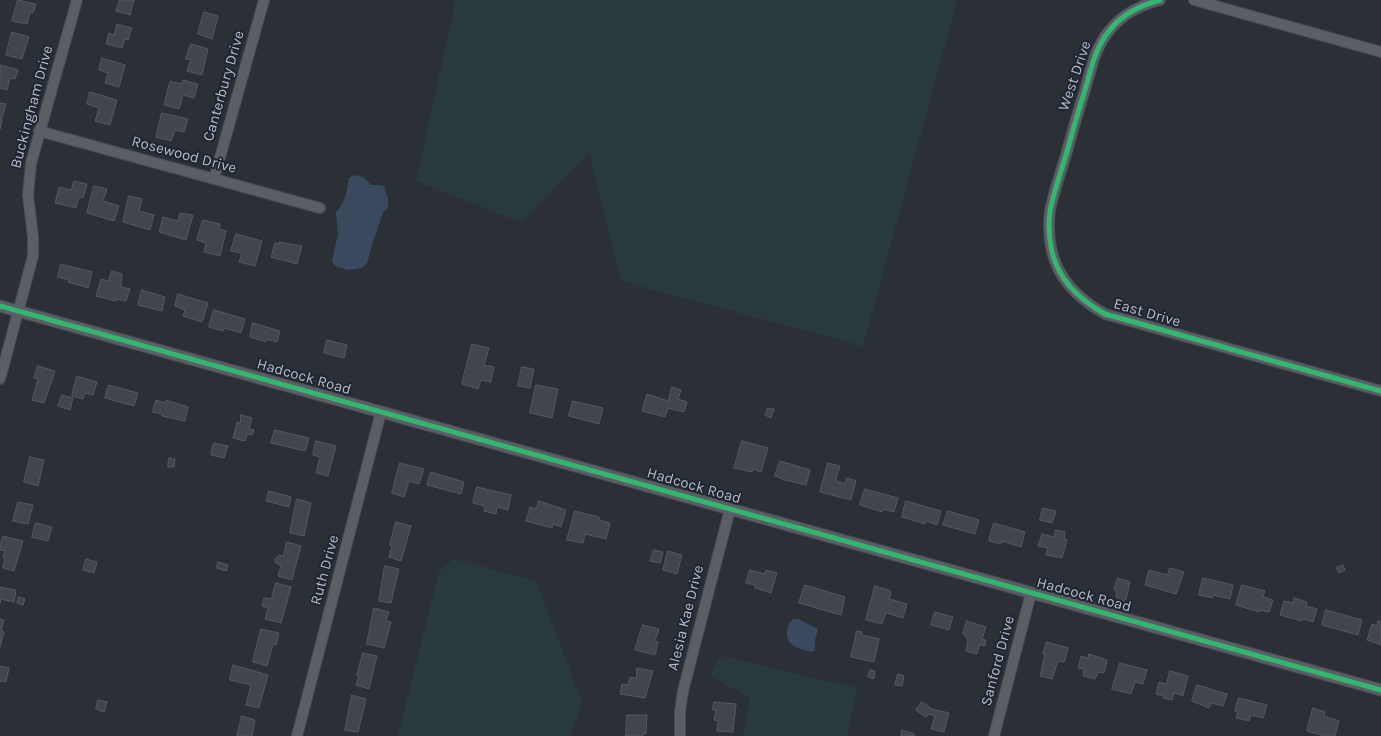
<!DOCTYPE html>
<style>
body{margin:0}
canvas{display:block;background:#2b3037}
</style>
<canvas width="1381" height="736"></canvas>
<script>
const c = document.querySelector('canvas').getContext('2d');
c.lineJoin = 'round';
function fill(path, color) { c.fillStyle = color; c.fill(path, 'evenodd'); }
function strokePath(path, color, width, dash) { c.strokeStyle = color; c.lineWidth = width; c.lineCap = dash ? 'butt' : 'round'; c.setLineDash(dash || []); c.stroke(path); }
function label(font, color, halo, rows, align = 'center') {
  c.font = font + ' Karla,sans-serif'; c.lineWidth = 4; c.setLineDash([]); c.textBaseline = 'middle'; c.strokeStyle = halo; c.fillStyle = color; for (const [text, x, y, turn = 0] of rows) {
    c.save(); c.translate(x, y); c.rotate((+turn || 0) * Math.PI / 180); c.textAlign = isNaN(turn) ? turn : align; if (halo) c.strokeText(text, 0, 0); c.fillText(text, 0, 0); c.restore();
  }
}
fill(new Path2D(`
 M456,0H957L863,346L621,281L589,153L521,222L416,181Z
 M453,559L536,581L582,702L571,736H398L439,572Z
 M720,656L857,688L847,736H743L750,698L710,676Z`), '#293a3d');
fill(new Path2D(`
 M354,175L363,177L371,185H379L384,186L388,199V207L383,213L374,239L367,263L362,268L348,270L335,266L332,261L338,234L336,212C346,202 347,190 349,178Z
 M793,619H798L818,629L815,640V650L812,652C799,649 785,646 787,630C788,625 789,622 793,619Z`), '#3b495f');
const building = new Path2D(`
 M18,0L36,4L33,13L30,12L27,24L12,21Z
 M120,0H134L130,15L116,11Z
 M204,12L218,16L212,39L198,34Z
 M117,24L132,28L128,40L125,39L122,48L106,44L109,33L114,35Z
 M12,32L29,37L22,59L6,55Z
 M191,44L208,49L202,75L187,71L191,60L186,59Z
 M102,58L125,65L119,87L105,83L108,73L99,70Z
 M1,65L18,70L15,79L10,78L7,90L0,88Z
 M183,80L198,84L194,98L183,95L179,109L164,105L170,81L181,84Z
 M90,92L117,100L110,125L95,121L99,108L87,104Z
 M0,103L6,104L1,121H2L0,129Z
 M162,113L188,119L184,132L175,130L171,141L156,137Z
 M74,181L87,184L83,198L79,197L76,208L55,203L59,187L71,190Z
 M94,186L107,189L103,201L119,206L114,221L87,213Z
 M129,196L142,199L139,211L154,215L150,230L123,222Z
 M180,213L193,215L186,240L159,232L163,217L178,221Z
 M203,220L220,224L219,229L226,231L220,256L204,252L206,243L197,240Z
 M236,234L262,241L255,266L239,262L242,253L231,251Z
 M279,242L302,246L297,264L271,257L275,243L278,244Z
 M61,264L92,272L88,288L68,282L69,280L58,277Z
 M112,271L122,274L121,287L130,289L126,301L116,299V301L96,296L101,279L108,281Z
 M142,290L165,297L162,311L138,305Z
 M178,294L208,303L202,322L183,316L185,310L175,306Z
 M214,310L245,319L241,333L224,328L223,331L209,327Z
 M253,323L280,331L277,342L267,339L266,342L250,337Z
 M327,340L347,345L344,358L324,353Z
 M472,344L489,348L484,365L494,367L491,382L481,380L478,389L462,384Z
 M38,366L55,371L44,403L32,400L38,379L34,378Z
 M522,367L534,369L530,388L518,386Z
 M77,376L97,382L93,395L85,393L83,399L72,396Z
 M109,385L138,393L134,406L105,398Z
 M536,385L558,389L552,418L530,413Z
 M672,387L681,390L678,399L687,402L684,412L668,408L665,417L642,411L647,394L668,401Z
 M62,395L73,398L70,410L58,406Z
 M156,400L165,403L166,400L188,407L185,421L162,416V414L153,412Z
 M573,401L603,408L599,424L569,416Z
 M768,408L774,409L771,418L765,415Z
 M241,415L252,418L249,429L254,430L252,435L247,434L245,441L233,438L237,422L240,423Z
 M275,430L309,438L305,451L271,443Z
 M316,441L336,446L328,476L316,473L320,457L313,455Z
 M742,441L768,448L761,472L753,469L752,472L734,468Z
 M214,443L228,446L224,458L211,455Z
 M30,457L44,460L38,486L24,482Z
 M169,458L175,459L174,467H168Z
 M780,461L810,470L806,485L785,480L775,476Z
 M400,463L424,469L419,484L409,481L404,497L392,493Z
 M828,463L840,466L836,478L837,481L845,484L847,478L856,481L851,500L820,492Z
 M431,472L464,482L461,494L427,485Z
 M477,487L511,495L508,510L497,507L496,514L484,511L485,506L473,503Z
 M865,489L898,498L894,512L883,509L882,512L860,505Z
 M269,491L291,497L289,507L266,501Z
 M297,499L311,503L304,536L290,533Z
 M539,501L566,510L561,527L553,524L552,528L526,521L530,507L536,509Z
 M906,501L941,511L937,525L926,521L925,524L902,517Z
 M18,502L33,505L28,524L13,521Z
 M1043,508L1056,511L1052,523L1040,520Z
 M575,511L599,517L600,520L610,523L606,539L585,534L583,543L567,540Z
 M948,511L979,520L975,534L943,525Z
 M396,522L411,526L401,561L389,557L392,546L390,545Z
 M36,523L52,527L48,541L32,537Z
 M994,523L1025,532L1021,547L1002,541L1001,544L989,541Z
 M1056,530L1065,532L1064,539L1067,540L1062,558L1046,555L1048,548L1038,546L1042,534L1054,537Z
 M3,536L23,541L14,571L3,568L5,557H3L5,551L0,550V547Z
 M287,542L301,546L292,580L278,576L281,566L275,562L276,558L279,555L283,556Z
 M654,550L663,552L660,563L650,561Z
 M668,551L682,555L677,574L663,570Z
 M86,559L97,562L94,573L83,570Z
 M218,562L228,565L226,571L217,568Z
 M1343,565L1345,570L1339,573L1336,568Z
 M385,566L399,569L391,603L379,601Z
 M1170,568L1184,572L1176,594L1145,585L1149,570L1167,575Z
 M750,570L765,574L766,570L777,573L771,593L755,588V585L746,583Z
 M1118,578L1130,582L1126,599L1123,602L1117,601V598L1116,597L1117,592L1114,590Z
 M1203,578L1233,585L1230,599L1213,595L1212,598L1199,595Z
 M276,583L291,587L281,623L265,619L268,608L262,606L264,598L271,599Z
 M805,585L845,597L841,615L799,603Z
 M1242,585L1265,591L1263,597L1273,600L1269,612L1259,610V612L1236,605Z
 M875,586L891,591L889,599L907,604L903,618L886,613L882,624L866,620Z
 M0,587L16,590L14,602L1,599L0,603Z
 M19,597L25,599L23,605L17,603Z
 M1294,598L1307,602L1306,606L1317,609L1313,622L1303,619L1302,621L1280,615L1284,601L1293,603Z
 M374,608L389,612L386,621L391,622L384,648L367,644Z
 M1326,610L1362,620L1358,635L1322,625Z
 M935,612L953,617L949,630L931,625Z
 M0,619L4,620L1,631L4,632L0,647Z
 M967,621L986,627L982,639L986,640L985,646L979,645L977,654L966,651L968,641L965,635L963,634Z
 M1378,621H1381V645L1367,640L1372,624L1377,626Z
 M643,625L659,629L655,641L658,642L655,655L635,650Z
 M261,629L279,633L276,645L273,644L267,666L253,662Z
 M857,631L862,632V635L879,639L874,662L851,657Z
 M1047,642L1068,648L1064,662L1058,661L1052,679L1040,676L1045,654H1043Z
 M363,653L377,656L369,689L356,685L359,676H357Z
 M1089,654L1107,660L1104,673L1098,672L1095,679L1083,676L1084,669L1078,668L1081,656L1088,658Z
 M1120,663L1147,670L1143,684L1135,682L1131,694L1112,689Z
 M233,665L268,675L259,708L246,705L251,685L230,680Z
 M0,666L9,668L6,682L0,681Z
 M637,668L653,671L645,698L620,694L622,684L628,685L630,677L636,678Z
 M870,670L875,671L874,679L868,677Z
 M1170,671L1188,676L1183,696L1174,693L1172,700L1163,698L1164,696L1156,694L1159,682L1166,684Z
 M898,674L904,676L902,686L895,685Z
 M1197,685L1227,694L1223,706L1211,703L1209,708L1192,701Z
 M352,695L366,699L358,732L345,730Z
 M1239,698L1267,705L1263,718L1251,715L1249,721L1236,718L1238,711H1235Z
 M98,700L107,702L104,712L96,709Z
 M714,702L736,704L733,732L717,731L718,721L714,720L716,710H713Z
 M922,702L932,709L949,713L944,732L931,729L935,716L929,714L926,717L916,710Z
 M1313,708L1325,712L1324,716L1339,721L1335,736H1325L1307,731Z
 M627,715H647L646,734H643V736H626Z
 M242,716L255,720L252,736H237Z
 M902,730L914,734V736H901Z`);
fill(building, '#42464c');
strokePath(building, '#53575f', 1);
const minor = new Path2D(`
 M1160,0C1141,5 1122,14 1109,31C1095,48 1091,69 1085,90C1079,109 1073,129 1068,148C1062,169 1054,190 1050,211C1048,225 1049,239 1052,252C1059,281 1080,300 1105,314L1381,391
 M1194,0L1381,52
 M39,131L320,208
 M214,179L264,0
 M0,379L33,256V237L28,195L31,163L77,0
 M297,736L381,412
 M680,736V712L683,691L730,509
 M994,736L1031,593`);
const tertiary = new Path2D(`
 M0,306L1381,690`);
strokePath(minor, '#494c52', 12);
strokePath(tertiary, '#494c52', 13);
strokePath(minor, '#5b5e65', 10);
strokePath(tertiary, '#5b5e65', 11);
strokePath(new Path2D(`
 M1160,0C1141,5 1122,14 1109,31C1095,48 1091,69 1085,90C1079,109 1073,129 1068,148C1062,169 1054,190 1050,211C1048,225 1049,239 1052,252C1059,281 1080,300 1105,314L1381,391
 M0,306L1381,690`), '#33b770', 5);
label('15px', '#b6bcc7', '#1f2631', [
 ["West Drive",1075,76,-71],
 ["Canterbury Drive",224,86,-74],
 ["Buckingham Drive",32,107,-75],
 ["Rosewood Drive",184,155,15],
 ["East Drive",1147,313,16],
 ["Hadcock Road",304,377,16],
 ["Hadcock Road",694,486,16],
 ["Ruth Drive",325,570,-75],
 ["Hadcock Road",1084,595,15],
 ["Alesia Kae Drive",686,618,-76],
 ["Sanford Drive",998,661,-75]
]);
</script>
